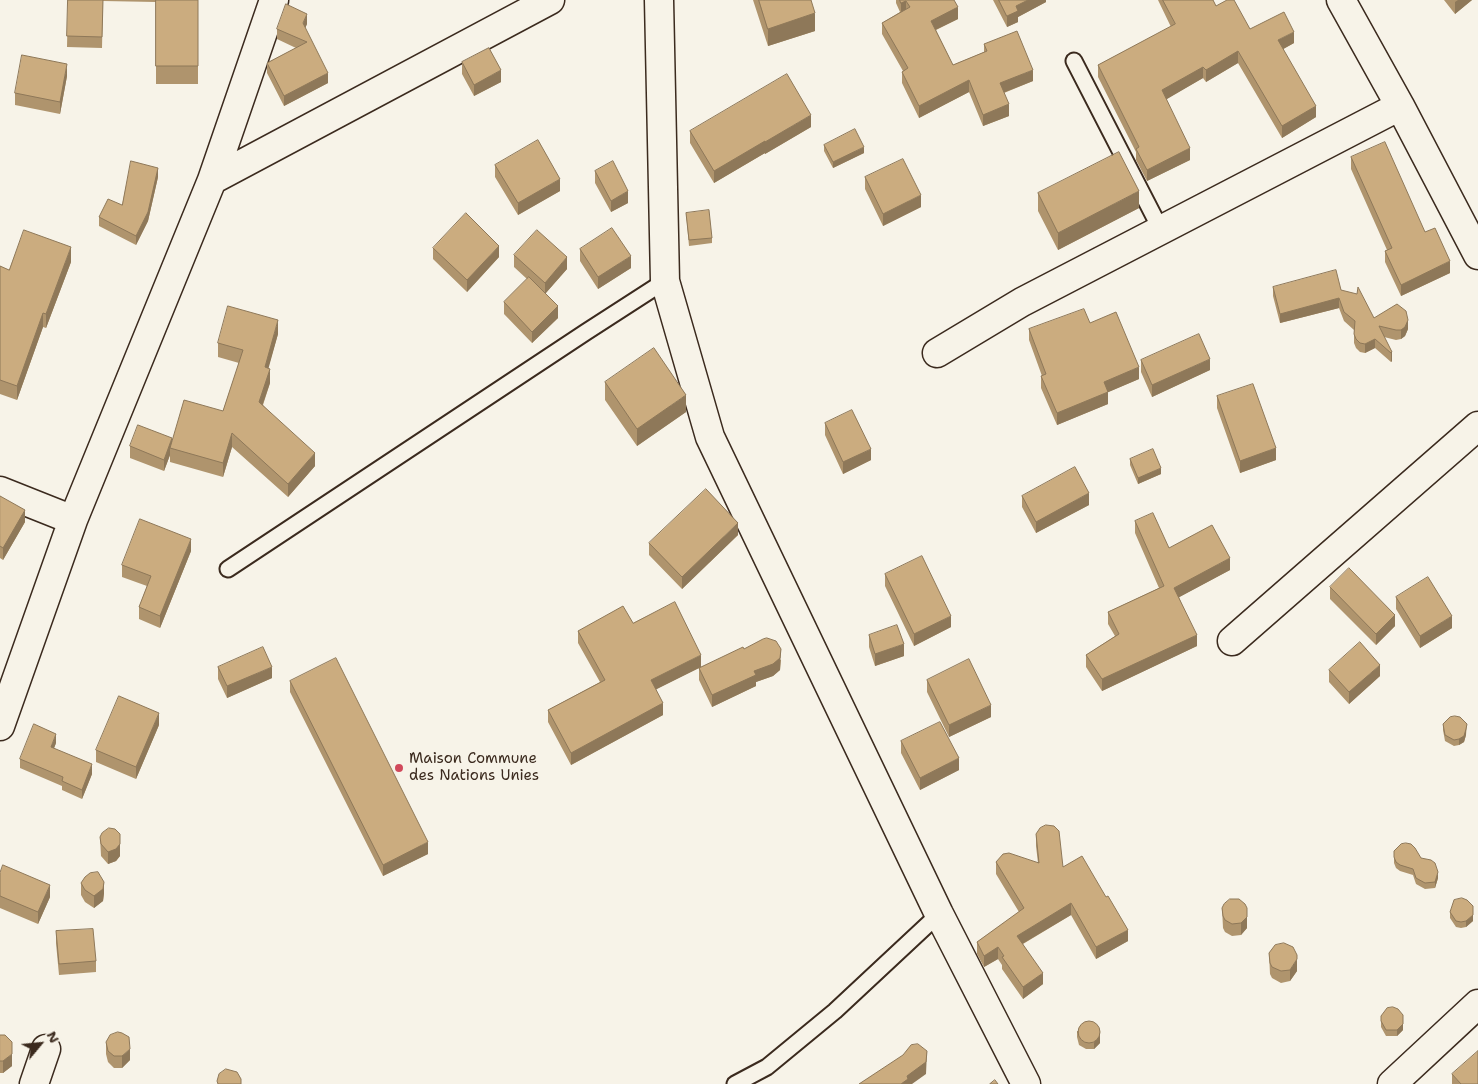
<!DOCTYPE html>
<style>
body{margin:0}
#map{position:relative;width:1478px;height:1084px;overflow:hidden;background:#f7f3e8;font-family:"Shantell Sans",sans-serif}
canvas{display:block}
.north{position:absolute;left:15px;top:1019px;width:50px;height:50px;-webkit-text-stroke:4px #f7f3e8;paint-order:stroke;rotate:62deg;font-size:14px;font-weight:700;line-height:20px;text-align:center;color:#3b2a1e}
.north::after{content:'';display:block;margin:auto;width:18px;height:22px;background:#3b2a1e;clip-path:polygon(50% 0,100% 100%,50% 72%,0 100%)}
</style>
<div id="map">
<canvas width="1478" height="1084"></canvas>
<div class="north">N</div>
</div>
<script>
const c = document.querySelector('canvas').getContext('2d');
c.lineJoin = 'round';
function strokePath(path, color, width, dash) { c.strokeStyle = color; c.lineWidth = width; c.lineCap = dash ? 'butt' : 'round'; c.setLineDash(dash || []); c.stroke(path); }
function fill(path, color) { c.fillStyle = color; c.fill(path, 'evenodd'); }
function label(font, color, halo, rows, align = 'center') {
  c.font = font + ' "Shantell Sans",sans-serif'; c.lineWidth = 4; c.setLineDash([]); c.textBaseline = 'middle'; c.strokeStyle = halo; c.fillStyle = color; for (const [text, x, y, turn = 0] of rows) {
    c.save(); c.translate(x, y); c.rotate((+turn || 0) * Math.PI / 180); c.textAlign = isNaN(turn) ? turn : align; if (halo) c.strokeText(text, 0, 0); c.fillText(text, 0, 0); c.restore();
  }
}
const service = new Path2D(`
 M1074,61L1161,230
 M228,569L586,332L665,281
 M735,1084L767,1067L835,1011L939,914`);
const minor = new Path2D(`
 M659,0L665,281L710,437L939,914L1026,1084
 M1341,0L1400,106L1478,255
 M212,180L550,0
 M937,353L1022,302L1400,106
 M0,491L73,520
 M1232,641L1478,426
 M0,726L73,520L212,180L274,0
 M34,1084L46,1049
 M1392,1084L1478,1004`);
strokePath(service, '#3b2a1e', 19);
strokePath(minor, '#3b2a1e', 31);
strokePath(service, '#f7f3e8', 15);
strokePath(minor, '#f7f3e8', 28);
fill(new Path2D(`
 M68,0H198V84H156V2L103,1L102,48L67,47Z
 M753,0H811L815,31L768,46Z
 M896,0H954L958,19L936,30L953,65L984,52V44L1033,81L1004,93L1009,116L983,126L969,92L919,118L902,83V72L903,71L882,34V23L900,12L896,3Z
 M993,0H1046V2L1018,17V22L1007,27Z
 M1158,0H1213L1216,6L1250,29L1294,43L1283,49L1316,117L1282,138L1238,63L1206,82L1203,78L1166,99L1190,160L1147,181L1136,160V152L1098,77V65L1171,27Z
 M1444,0H1472L1455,14Z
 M307,24L305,28L328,83L284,106L267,73V63L296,48L277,39V29Z
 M462,62L501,82L474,96L462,74Z
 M67,76L60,114L15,105V93Z
 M811,127L765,154V153L714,183L690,143V131Z
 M824,145L864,153L833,168L824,151Z
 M1351,157L1450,273L1401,296L1385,262V251L1387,250L1351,169Z
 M495,165L560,191L518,215L495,177Z
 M595,171L628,203L611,212L595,183Z
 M158,177L148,221L136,245L99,226V217L122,205Z
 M865,177L921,207L883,226L865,189Z
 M1038,193L1139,208L1058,250L1038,211Z
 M686,213L712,238V243L689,246Z
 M433,248L499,257L467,292L433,259Z
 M580,249L631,268L598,289L580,261Z
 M514,255L567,269L545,294L558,318L532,343L504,314V302L527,279L514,267Z
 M71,262L46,328L43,327L17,400L0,394V266L9,270Z
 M1273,287L1341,290L1374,318L1408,329L1405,336L1401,339L1396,340L1384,337L1392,352V361L1391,362L1375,348L1365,353L1360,352L1356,348L1354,343V330L1344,321L1339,308L1280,323L1273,296Z
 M1090,323L1139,379L1108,392V404L1057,425L1041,388V376H1042L1029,340V329Z
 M278,334L268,368L270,383L263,405L315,466L288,497L232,447L223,477L170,462V455L164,471L130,458V446L172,442L223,411L239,363L218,357V343Z
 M1141,360L1210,370L1152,397L1141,372Z
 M605,382L686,412L637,446L605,400Z
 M1217,396L1276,460L1240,473L1217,408Z
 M825,423L871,460L843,474L825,435Z
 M1130,459L1161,474L1138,484L1130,465Z
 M0,496L25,522L3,560L0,558Z
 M1022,496L1089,505L1036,533L1022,507Z
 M1135,521L1169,548L1230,570L1179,597L1197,646L1102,691L1086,667V655L1115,636L1108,624V612L1159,588L1135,533Z
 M738,535L682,589L649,555V543Z
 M191,551L160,628L139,619V607L147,586L122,577V565Z
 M885,574L951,627L914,646L885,586Z
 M1330,587L1395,626L1376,645L1330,599Z
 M1396,597L1452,628L1420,648L1396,609Z
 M633,623L701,667L656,689L663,715L571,765L548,722V710L600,682L578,643V631Z
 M869,635L904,656L875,666L869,647Z
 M744,649L781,660L780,670L773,676L756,682V686L712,707L699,680V668Z
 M218,667L272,678L227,698L218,679Z
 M1329,670L1380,676L1349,704L1329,682Z
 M927,680L991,717L949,737L927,692Z
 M290,681L428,854L383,876L290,692Z
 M1443,724H1467L1466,735L1464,742L1459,745L1454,746L1445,741L1443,730Z
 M159,725L136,779L96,762V750Z
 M901,741L959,770L920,790L901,753Z
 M56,743L54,748L92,774L82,799L62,790V786L20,768V759Z
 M1036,834L1063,867L1128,941L1096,959L1071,915L1023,944L1043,984L1023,999L1002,969V965L998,959L984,967L977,954V942L1019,912L996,874V862L1038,863L1036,846Z
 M100,837L120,856L116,861L108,864L101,856Z
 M1394,851L1421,858L1438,878L1435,888L1425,889L1416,884L1413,875L1400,871L1396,868L1394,863Z
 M0,873L50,897L38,924L0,908Z
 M81,883L104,893L103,901L94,908L85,902L81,895Z
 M1473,906V921L1466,927L1461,928L1456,927L1450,918V912Z
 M1222,908L1247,928L1241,935L1232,936L1225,932L1223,928Z
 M56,931L96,961V972L59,975L56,943Z
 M1269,953L1297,971L1290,981L1281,983L1272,978L1270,974Z
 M1381,1016L1403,1030L1397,1036H1386L1381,1027Z
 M1077,1031L1100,1035V1043L1094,1049H1086L1079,1045L1077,1037Z
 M0,1035L12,1066L3,1073H0Z
 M106,1042L130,1060L122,1068H114L108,1062L106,1054Z
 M1452,1074L1478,1084H1452Z`), '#af946d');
fill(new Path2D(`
 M1028,0H1046V2L1018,17V22L1007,27V16L1016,6Z
 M1458,0H1472L1455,14V2Z
 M906,1V12L901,14V3Z
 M958,7V19L931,32V21Z
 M815,13V31L768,46V29Z
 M307,14V24L303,33V23Z
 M1294,32V43L1278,52V40Z
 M1238,51V63L1206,82V70Z
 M67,64V76L60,114V102Z
 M1203,67V78L1162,102V90Z
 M501,70V82L474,96V85Z
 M1033,70V81L1000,94V83Z
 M328,73V83L284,106V96Z
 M969,80V92L919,118V106Z
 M1009,104V116L983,126V115Z
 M1316,106V117L1282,138V126Z
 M811,115V127L765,154V142Z
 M765,141V153L714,183V171Z
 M864,147V153L833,168V162Z
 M1190,148V160L1147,181V170Z
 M158,168V177L148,221L136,245V236Z
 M560,179V191L518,215V203Z
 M628,191V203L611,212V201Z
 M1139,191V208L1058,250V233Z
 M921,195V207L883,226V214Z
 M499,246V257L467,292V280Z
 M71,247V262L46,328V314Z
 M631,256V268L598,289V277Z
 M567,257V269L545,294V283Z
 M1450,261V273L1401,296V285Z
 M1339,298V308L1280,323V314Z
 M558,306V318L532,343V332Z
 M43,313V327L17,400V386Z
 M278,320V334L265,381V367Z
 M1408,320V329L1405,336L1401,339V330Z
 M1375,339V348L1365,353V344Z
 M1392,352V361L1391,362V353Z
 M1210,359V370L1152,397V385Z
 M1139,367V379L1104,394V382Z
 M270,369V383L259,415V402Z
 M1108,392V404L1057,425V413Z
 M686,395V412L637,446V429Z
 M232,433V447L223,477V463Z
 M172,438V448H170V455L164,471V460Z
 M1276,448V460L1240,473V461Z
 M871,449V460L843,474V462Z
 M315,453V466L288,497V484Z
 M1161,468V474L1138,484V478Z
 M1089,493V505L1036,533V522Z
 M25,510V522L3,560V548Z
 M738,523V535L682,589V577Z
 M191,539V551L160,628V616Z
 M1230,558V570L1174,600V588Z
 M1395,615V626L1376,645V634Z
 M951,616V627L914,646V634Z
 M1452,616V628L1420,648V636Z
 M1197,635V646L1102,691V679Z
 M904,644V656L875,666V654Z
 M781,649L780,670L773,676L756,682V686L712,707V695L754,671Z
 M701,655V667L651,692V680Z
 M1380,665V676L1349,704V692Z
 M272,667V678L227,698V686Z
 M663,703V715L571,765V753Z
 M991,705V717L949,737V725Z
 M159,713V725L136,779V767Z
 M1466,729V735L1464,742L1459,745V739Z
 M56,734V743L51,756V747Z
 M959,758V770L920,790V778Z
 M92,764V774L82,799V790Z
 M428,842V854L383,876V865Z
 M120,844V856L116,861L108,864V852Z
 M1438,872V878L1435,888V882Z
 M104,882V893L103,901L94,908V896Z
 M50,885V897L38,924V912Z
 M1071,903V915L1017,947V936Z
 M1247,908V928L1241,935V923Z
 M1473,915V921L1466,927V921Z
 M1128,930V941L1096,959V947Z
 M998,947V959L984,967V956Z
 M1297,959V971L1290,981V970Z
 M1043,973V984L1023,999V987Z
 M1403,1024V1030L1397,1036V1030Z
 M1100,1029V1043L1094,1049V1043Z
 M130,1049V1060L122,1068V1056Z
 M927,1051L926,1074L912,1084H901Z
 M12,1054V1066L3,1073V1061Z`), '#8e7859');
const building = new Path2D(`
 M68,0H103L102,37L67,36Z
 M156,0H198V66H156Z
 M759,0H811L815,13L768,29Z
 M900,0H954L958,7L931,21L953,65L987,51L984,44L1017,31L1033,70L1000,83L1009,104L983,115L969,80L919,106L902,72L908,68L882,23L910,7L906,1L901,3Z
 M999,0H1028L1016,6L1018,11L1007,16Z
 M1163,0H1213L1216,6L1227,0H1234L1250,29L1284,12L1294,32L1278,40L1316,106L1282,126L1238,51L1206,70L1203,67L1162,90L1190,148L1147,170L1136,149L1139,147L1098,65L1175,24Z
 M286,4L307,14L303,23L328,73L284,96L267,63L307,42L277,29Z
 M489,48L501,70L474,85L462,62Z
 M22,55L67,64L60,102L15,93Z
 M787,74L811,115L765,142V141L714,171L690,131Z
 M855,129L864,147L833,162L824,145Z
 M538,140L560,179L518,203L495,165Z
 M1385,142L1425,232L1435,228L1450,261L1401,285L1385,251L1392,248L1351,157Z
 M1119,152L1139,191L1058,233L1038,193Z
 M903,159L921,195L883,214L865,177Z
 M131,161L158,168L148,212L136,236L99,217L108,199L122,205Z
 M613,161L628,191L611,201L595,171Z
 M709,210L712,238L689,240L686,213Z
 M466,213L499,246L467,280L433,248Z
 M612,228L631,256L598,277L580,249Z
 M24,230L71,247L46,314L43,313L17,386L0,380V266L9,270Z
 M537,230L567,257L545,283L514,255Z
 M1336,270L1341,290L1357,294L1358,287L1374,318L1397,304L1406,311L1408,320L1405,327L1401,330H1396L1379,326L1392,352L1391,353L1375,339L1365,344L1360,343L1356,339L1354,334L1355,321L1344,312L1339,298L1280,314L1273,287Z
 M529,277L558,306L532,332L504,302Z
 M228,306L278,320L265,367L270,369L259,402L315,453L288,484L232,433L223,463L170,448L184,400L223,411L243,350L218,343Z
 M1084,309L1090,323L1116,312L1139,367L1104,382L1108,392L1057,413L1041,376L1046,374L1029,329Z
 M1199,334L1210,359L1152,385L1141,360Z
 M654,348L686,395L637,429L605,382Z
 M1253,384L1276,448L1240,461L1217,396Z
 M852,410L871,449L843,462L825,423Z
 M138,425L172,438L164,460L130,446Z
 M1153,449L1161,468L1138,478L1130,459Z
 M1075,467L1089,493L1036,522L1022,496Z
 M706,489L738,523L682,577L649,543Z
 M0,496L25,510L3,548L0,546Z
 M1153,513L1169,548L1212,525L1230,558L1174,588L1197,635L1102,679L1086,655L1119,634L1108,612L1164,586L1135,521Z
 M140,519L191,539L160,616L139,607L151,576L122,565Z
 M922,556L951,616L914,634L885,574Z
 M1349,568L1395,615L1376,634L1330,587Z
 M1428,577L1452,616L1420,636L1396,597Z
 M675,602L701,655L651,680L663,703L571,753L548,710L605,680L578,631L623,606L633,623Z
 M897,625L904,644L875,654L869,635Z
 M767,638L776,641L781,649L780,658L773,664L754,671L756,675L712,695L699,668L743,647L744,649L763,639Z
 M1360,642L1380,665L1349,692L1329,670Z
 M263,647L272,667L227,686L218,667Z
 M336,658L428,842L383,865L290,681Z
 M969,659L991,705L949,725L927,680Z
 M119,696L159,713L136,767L96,750Z
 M1455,716L1460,717L1467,724L1466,729L1464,736L1459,739L1454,740L1445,735L1443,724L1450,717Z
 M940,722L959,758L920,778L901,741Z
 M34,724L56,734L51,747L92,764L82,790L62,781L63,777L20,759Z
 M1046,825L1054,826L1059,831L1063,867L1082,856L1106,897L1108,896L1128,930L1096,947L1071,903L1017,936L1043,973L1023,987L1002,957L1004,956L998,947L984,956L977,942L1024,908L996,862L1003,854L1009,853L1039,863L1036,834L1040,828Z
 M109,828L115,829L120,834V844L116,849L108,852L101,844L100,837L102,833Z
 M1406,843L1411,844L1415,848L1421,858L1431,860L1435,863L1438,872L1435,882L1425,883L1416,878L1413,869L1400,865L1396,862L1394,857V851L1401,844Z
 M3,865L50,885L38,912L0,896V873Z
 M98,872L104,882L103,889L94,896L85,890L81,883L85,877L90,873Z
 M1462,898L1467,900L1473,906V915L1466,921L1461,922L1456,921L1450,912L1454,900Z
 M1230,899H1239L1245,904L1247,908V917L1241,923L1232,924L1225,920L1223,916L1222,908L1224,904Z
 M93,929L96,961L59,964L56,931Z
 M1284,943L1293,947L1297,955V959L1290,970L1281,971L1272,967L1270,963L1269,953L1275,945Z
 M1393,1007L1398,1009L1403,1015V1024L1397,1030H1386L1381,1021V1016L1387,1008Z
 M1078 1032a11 11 0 1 1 22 0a11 11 0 1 1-22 0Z
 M118,1032L122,1033L129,1037L130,1049L122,1056H114L108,1051L106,1042L110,1035Z
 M0,1035H5L12,1042V1054L3,1061H0Z
 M918,1044L927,1051L926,1062L907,1076L908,1079L901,1084H859L903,1055L911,1045Z
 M1478,1051V1084H1461L1452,1074Z
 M226,1069L237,1072L241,1079V1084H218L217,1081L219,1074Z
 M995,1080L998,1084H990Z`);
fill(building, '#cbac7f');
strokePath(building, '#8e7859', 1);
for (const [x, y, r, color] of [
 [399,768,5,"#d1495b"]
]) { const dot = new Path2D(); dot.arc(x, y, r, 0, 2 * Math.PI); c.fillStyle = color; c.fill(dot); strokePath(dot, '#f7f3e8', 2); }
label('15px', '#3b2a1e', '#f7f3e8', [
 ["Maison Commune",409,759],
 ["des Nations Unies",409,776]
], 'left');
</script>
